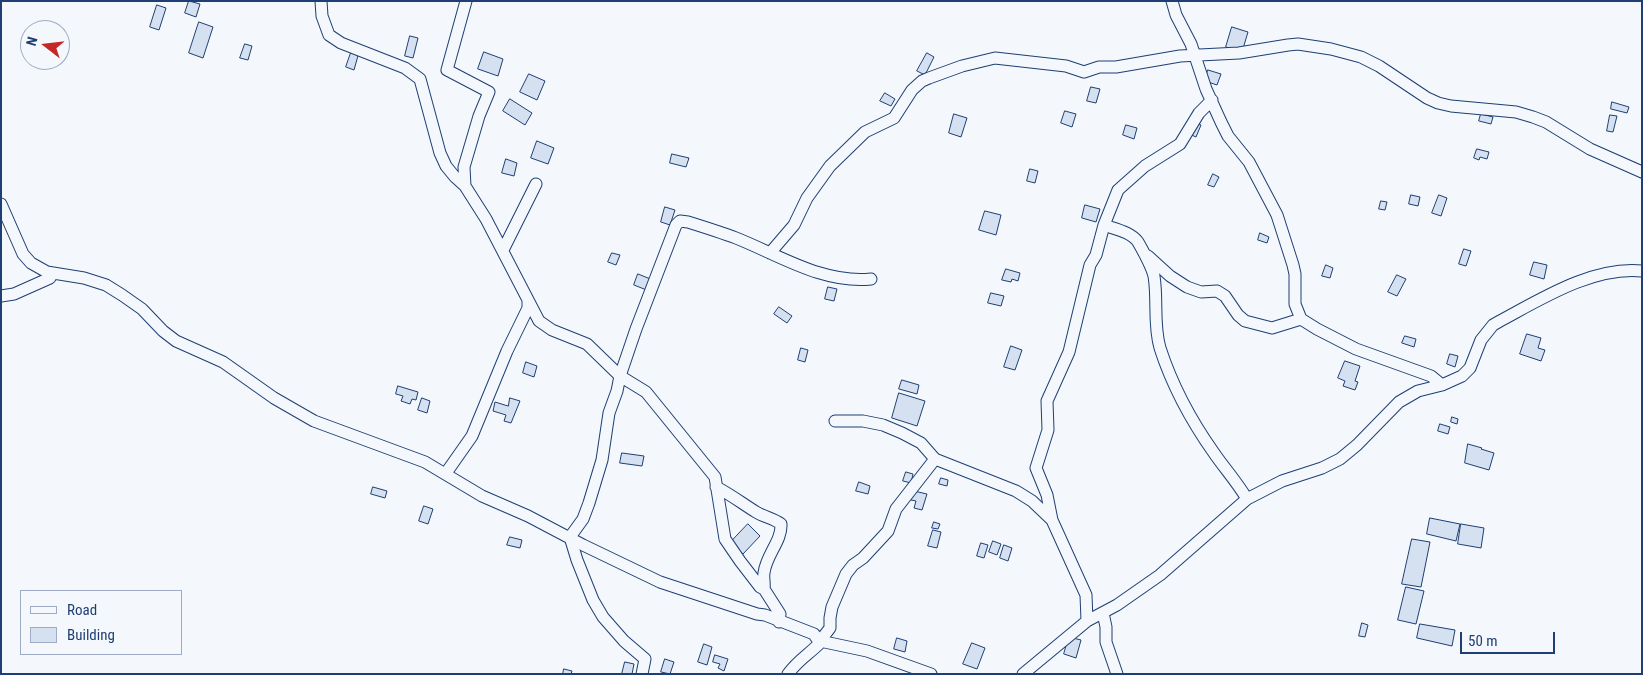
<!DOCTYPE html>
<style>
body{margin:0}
#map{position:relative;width:1643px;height:675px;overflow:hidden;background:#f4f7fb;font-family:"Roboto Condensed",sans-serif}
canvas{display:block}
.frame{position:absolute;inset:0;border:2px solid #1d3f73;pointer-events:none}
.legend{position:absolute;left:20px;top:590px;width:162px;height:65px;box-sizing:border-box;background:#f4f7fb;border:1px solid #9eadc5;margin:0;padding:6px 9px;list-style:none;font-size:15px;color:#1d3f73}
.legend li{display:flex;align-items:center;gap:10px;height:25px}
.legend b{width:25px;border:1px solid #9eadc5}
.north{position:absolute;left:20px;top:20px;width:50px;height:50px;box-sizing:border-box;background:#f4f7fb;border:1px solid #9eadc5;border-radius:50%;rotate:286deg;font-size:14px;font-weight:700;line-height:20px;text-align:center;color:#1d3f73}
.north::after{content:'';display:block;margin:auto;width:18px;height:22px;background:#c62828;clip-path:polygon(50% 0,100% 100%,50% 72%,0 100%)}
.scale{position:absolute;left:1460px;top:632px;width:95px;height:22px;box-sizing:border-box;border:2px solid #1d3f73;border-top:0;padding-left:6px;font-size:15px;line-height:18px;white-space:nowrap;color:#1d3f73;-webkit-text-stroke:4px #f4f7fb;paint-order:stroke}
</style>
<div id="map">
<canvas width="1643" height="675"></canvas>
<div class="frame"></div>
<ul class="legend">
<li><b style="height:6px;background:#f4f7fb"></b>Road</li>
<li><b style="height:14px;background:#d5e0f0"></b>Building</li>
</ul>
<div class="north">N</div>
<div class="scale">50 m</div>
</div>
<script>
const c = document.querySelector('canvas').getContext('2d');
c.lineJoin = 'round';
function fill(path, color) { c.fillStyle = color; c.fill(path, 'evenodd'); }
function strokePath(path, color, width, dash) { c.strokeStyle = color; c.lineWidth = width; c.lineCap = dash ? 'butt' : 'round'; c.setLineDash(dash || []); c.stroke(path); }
const building = new Path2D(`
 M189,1L200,4L196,17L185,13Z
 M157,5L166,8L159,30L150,27Z
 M199,22L213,27L203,58L189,53Z
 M1232,27L1248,32L1242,52L1226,47Z
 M410,36L418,38L413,58L405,56Z
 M245,44L252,46L248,60L240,58Z
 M352,50L359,52L354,70L346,67Z
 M484,52L503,59L498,76L478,69Z
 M927,53L934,57L925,75L917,71Z
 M1208,70L1221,74L1217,85L1205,81Z
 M529,74L545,81L537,100L520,92Z
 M1091,87L1100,89L1096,103L1087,101Z
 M885,93L895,99L891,106L880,101Z
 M510,99L532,113L525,125L503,111Z
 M1612,102L1629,107L1627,113L1611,109Z
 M1065,111L1076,114L1072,127L1061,123Z
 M954,114L967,118L961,137L949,133Z
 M1481,114L1493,117L1491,124L1479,121Z
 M1610,115L1617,116L1613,132L1607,131Z
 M1190,120L1201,125L1196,137L1185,132Z
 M1126,125L1137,128L1134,139L1123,135Z
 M537,141L554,148L548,164L531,158Z
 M1477,149L1489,152L1487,159L1480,157L1479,160L1474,158Z
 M672,154L689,158L686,167L670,163Z
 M506,159L517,163L514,176L502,173Z
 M1030,169L1038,171L1035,183L1027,181Z
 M1213,174L1219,177L1214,187L1208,185Z
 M1411,195L1420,197L1418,206L1409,204Z
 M1439,195L1447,198L1441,216L1432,213Z
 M1381,201L1387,202L1385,210L1379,209Z
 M1085,205L1100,209L1096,222L1082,218Z
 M665,207L675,210L670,225L661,222Z
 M985,211L1001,215L996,235L979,230Z
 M1260,233L1269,237L1267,243L1258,240Z
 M1464,249L1471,251L1466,266L1459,264Z
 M612,253L620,255L616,265L608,262Z
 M1534,262L1547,265L1544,279L1530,275Z
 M1326,265L1333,268L1330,278L1322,276Z
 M1006,269L1020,273L1018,281L1012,279L1011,282L1002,280Z
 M638,274L653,280L649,291L634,285Z
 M1397,275L1406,279L1397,296L1388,292Z
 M828,287L837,289L834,301L825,299Z
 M991,293L1004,296L1001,306L988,303Z
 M779,307L792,316L787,323L774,314Z
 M1527,334L1541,338L1538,348L1545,350L1541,361L1520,354Z
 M1405,336L1416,339L1414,347L1402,343Z
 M1011,346L1022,350L1015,370L1004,367Z
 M801,348L808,350L805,362L798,360Z
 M1450,354L1458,356L1455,367L1447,364Z
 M1345,361L1360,366L1355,381L1358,382L1355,390L1343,386L1345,381L1338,378Z
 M526,362L537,366L534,377L523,373Z
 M902,380L919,385L917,394L899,389Z
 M398,386L418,392L416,400L412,399L410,404L401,401L403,396L396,394Z
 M899,393L925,401L917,426L892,418Z
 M422,398L430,401L427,413L418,410Z
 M510,398L520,401L511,423L504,421L506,415L493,411L495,402L508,406Z
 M1452,417L1458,419L1457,424L1451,422Z
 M1440,424L1450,427L1448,434L1438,431Z
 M1468,444L1482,448L1481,449L1494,453L1489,470L1465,463Z
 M622,453L644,456L642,466L620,463Z
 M906,472L913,474L911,483L903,481Z
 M941,478L948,480L947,486L939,484Z
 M859,482L870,486L868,494L856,491Z
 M373,487L387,491L385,498L371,494Z
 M914,491L927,494L922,510L914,508L916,501L911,500Z
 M424,506L433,509L428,524L419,521Z
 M1430,518L1460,524L1456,541L1427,534Z
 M934,522L940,524L938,529L932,528Z
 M748,524L760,536L743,554L731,542Z
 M1461,524L1484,528L1481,548L1458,544Z
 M933,530L941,532L937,548L928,546Z
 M510,537L522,540L520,548L507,545Z
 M1412,539L1430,542L1421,587L1402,584Z
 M993,541L1001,544L997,555L989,552Z
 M981,543L988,545L984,558L977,556Z
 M1004,545L1012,548L1008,561L1000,558Z
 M1406,587L1424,591L1416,624L1398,620Z
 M1362,623L1368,625L1365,637L1359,636Z
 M1420,624L1455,630L1452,646L1417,638Z
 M1069,637L1081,640L1076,658L1064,654Z
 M897,638L907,641L905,652L894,649Z
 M972,643L985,648L977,669L963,664Z
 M704,644L712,647L707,665L698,662Z
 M715,655L728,659L724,671L718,668L720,664L713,662Z
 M665,659L674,662L670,674L661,672Z
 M625,662L634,664L632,674H622Z
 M564,669L572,671L571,674H563Z`);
fill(building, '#d5e0f0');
strokePath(building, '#1d3f73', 1);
const minor = new Path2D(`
 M321,1L322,16L329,35L341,43L405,68L420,79L440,153L446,166L455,177L465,186
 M466,1L447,70L489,92L479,116L464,167L465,186L486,219L539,321L552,330L587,344L620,376L646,392L715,477L725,539L740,561L760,587L764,589L780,614L779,622
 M1172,1L1176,15L1191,44L1206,89L1221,122L1228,136L1249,162L1277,215L1293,265L1295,274V304L1301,319L1317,329L1356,349L1431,376L1442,385
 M1212,100L1199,113L1180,144L1145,166L1118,190L1104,225C1115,229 1131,232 1138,242C1142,249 1152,268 1154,276C1158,301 1153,324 1160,348C1172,385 1192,422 1214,453C1225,469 1237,482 1247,499
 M1,204L23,254L31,263L47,272L84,278L106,285L122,295L142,309L163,331L176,341L223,362L274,398L314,421L425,462L482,496L528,516L583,545L660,582L757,614L765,615L814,634L820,641L867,651L931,674
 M503,250L536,184
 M770,253L794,225L807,198L830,166L865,132L894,118L912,90L922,81L929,78L962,66L995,58L1066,66L1084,72L1099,67H1116L1180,56L1239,53L1288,45L1298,44L1331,49L1361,57L1379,66L1427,98L1438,103L1451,106L1516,112L1533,117L1546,122L1590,149L1642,172
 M1148,256L1170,276L1187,287L1201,292L1217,291L1225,296L1238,315L1245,321L1272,328L1301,319
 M1,296L14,294L50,278L47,272
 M835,421H863L883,425L902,433L921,443L935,459L1016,491L1032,501L1052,520
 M446,473L472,436L507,351L528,308V300
 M716,487C730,494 743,504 756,512C764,517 773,518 781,524C782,541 766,555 764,573C763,578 765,583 764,589
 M1103,613L1106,627V642L1117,674
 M1087,621L1086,595L1052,520L1047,495L1036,468L1048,430L1047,401L1069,352L1090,265L1096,255L1104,225
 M820,641L830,628V618L832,607L846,574L853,565L863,558L888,531L896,509L935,459
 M642,674L645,659L624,641L603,617L593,600L577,560L570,537L583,519L589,503L602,460L609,413L617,391L620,376L636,329L676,225L680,221L688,222C704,227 720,232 736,238C779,255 823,284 871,279
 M788,674C797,661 809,654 820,643L815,636
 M1023,674L1087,621L1117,605L1160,575L1247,499L1282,481L1322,468L1340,459L1357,445L1399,402L1418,391L1442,385L1462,376L1470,368L1481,340L1493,325L1500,321C1541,299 1593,266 1642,271`);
strokePath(minor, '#1d3f73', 13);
strokePath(minor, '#f4f7fb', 11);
</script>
